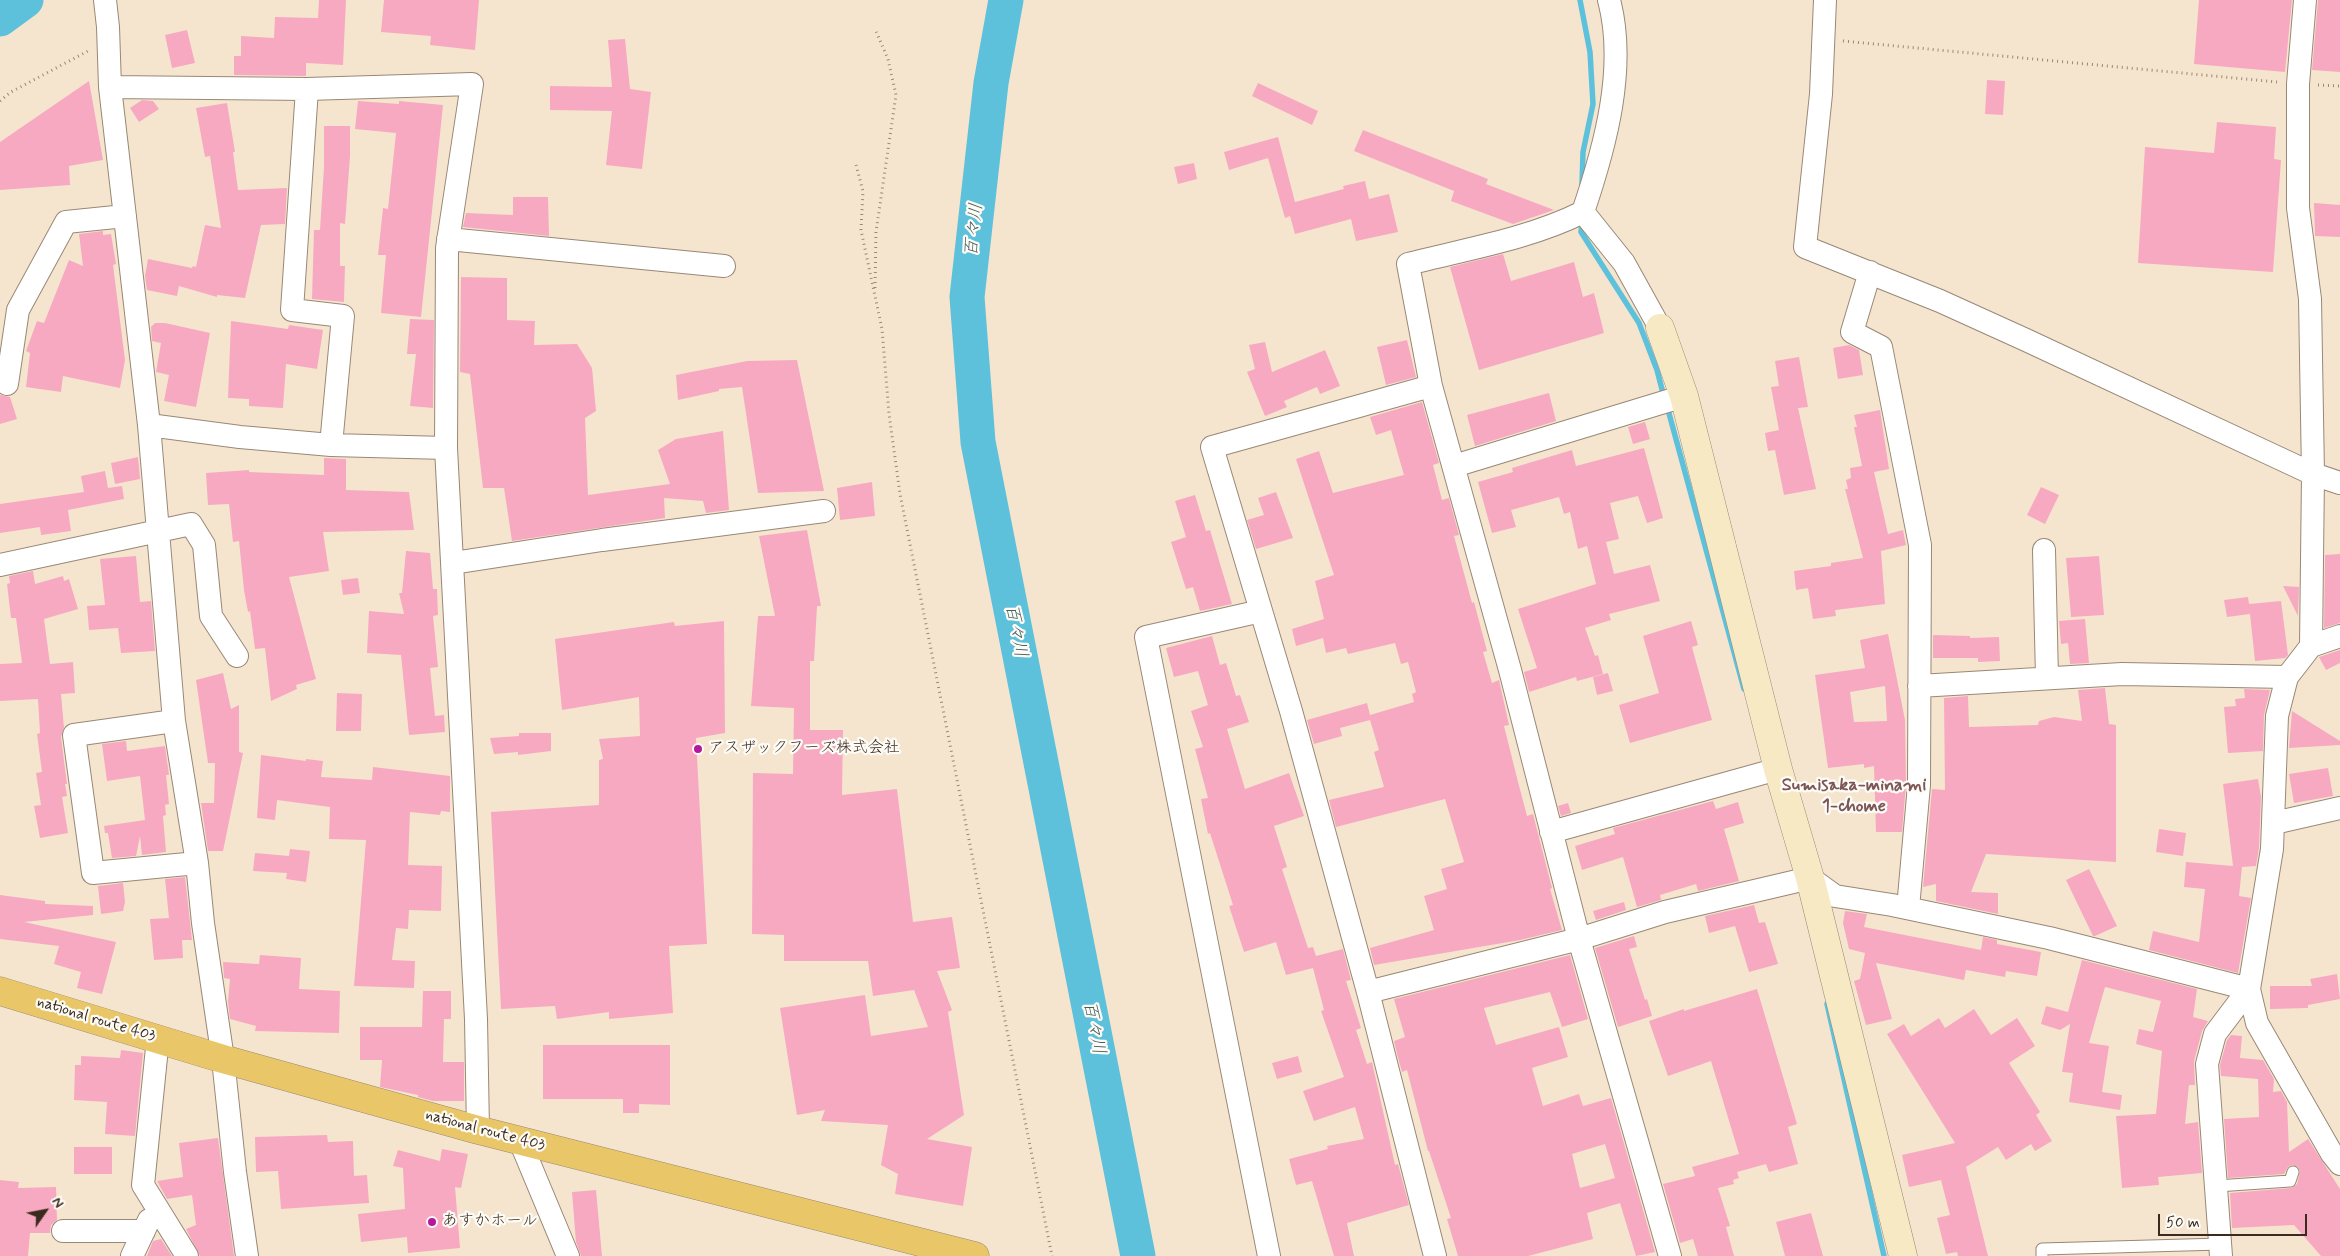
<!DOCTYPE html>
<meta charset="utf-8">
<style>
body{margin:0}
#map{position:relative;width:2340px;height:1256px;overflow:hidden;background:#f6e5ce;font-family:Mynerve,sans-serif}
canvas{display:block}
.north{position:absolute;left:20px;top:1186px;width:50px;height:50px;-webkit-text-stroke:4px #fdfcf7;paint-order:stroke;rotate:57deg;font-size:14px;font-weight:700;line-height:20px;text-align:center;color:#3b2a1e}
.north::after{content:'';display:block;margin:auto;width:18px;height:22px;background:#3b2a1e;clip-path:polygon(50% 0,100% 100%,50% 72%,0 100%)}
.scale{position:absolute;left:2158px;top:1214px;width:149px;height:22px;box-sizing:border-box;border:2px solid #3b2a1e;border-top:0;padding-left:6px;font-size:15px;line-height:18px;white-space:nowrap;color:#3b2a1e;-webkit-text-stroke:4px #fdfcf7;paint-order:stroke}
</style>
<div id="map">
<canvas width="2340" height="1256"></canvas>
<div class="north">N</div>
<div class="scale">50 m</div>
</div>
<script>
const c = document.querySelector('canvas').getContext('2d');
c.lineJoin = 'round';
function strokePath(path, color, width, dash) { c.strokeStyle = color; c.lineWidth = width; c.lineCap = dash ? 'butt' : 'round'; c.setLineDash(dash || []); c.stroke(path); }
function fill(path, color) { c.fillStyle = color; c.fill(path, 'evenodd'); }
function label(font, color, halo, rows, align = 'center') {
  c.font = font + ' Mynerve,"Klee One",sans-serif'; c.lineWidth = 4.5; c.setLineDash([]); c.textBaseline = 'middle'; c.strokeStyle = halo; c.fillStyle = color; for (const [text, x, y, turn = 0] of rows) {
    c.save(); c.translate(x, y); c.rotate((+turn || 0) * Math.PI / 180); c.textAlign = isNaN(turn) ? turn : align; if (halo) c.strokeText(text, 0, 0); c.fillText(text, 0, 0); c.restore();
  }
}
strokePath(new Path2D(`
 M1580,0L1590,52L1593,104L1583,152L1582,185
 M1582,222L1581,232L1639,323L1657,370L1664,397
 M1667,406L1744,689
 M1827,1004L1884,1256`), '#5dc1db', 5.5);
strokePath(new Path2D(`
 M1006,0L991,83L967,297L978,442L1138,1256
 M0,19L26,0`), '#5dc1db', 35);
fill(new Path2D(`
 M319,0H346L343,65L306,63V76L234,75V56H241V36L274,38L275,17L318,18Z
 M384,0H479L475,50L430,45L431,36L381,32Z
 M2199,0H2292L2285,72L2194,64Z
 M2318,0H2340V72L2312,70Z
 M187,30L195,63L172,68L165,35Z
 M625,39L630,89L651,92L642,169L606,165L612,111L550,110V86L612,87L608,40Z
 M1987,80L2005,81L2003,115L1985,114Z
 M89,81L103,160L69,166L70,185L0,190V142Z
 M1258,83L1318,111L1312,125L1252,96Z
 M142,100L153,101L159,109L139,122L130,108Z
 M358,101L399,104V101L443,105L421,317L381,313L386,255H378L383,208L388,209L396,133L355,129Z
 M227,103L235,152H233L238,190L287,188L285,224L261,225L245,298L217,295V297L179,286L177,296L147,290L145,276L148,259L192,268L193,266L196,267L205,225L221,228L210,156L205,157L196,108Z
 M2217,122L2276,127L2274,159L2281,160L2273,272L2138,263L2145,147L2214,153Z
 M324,126H350V156L345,224L340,223V266H345L344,302L312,299L314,230H320L324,167Z
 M1363,130L1488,179L1486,184L1554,210L1513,224L1451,201L1454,191L1354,151Z
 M1278,137L1295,202L1344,189L1343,186L1365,181L1369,199L1389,194L1398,232L1356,241L1351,219L1295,234L1290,216L1285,218L1268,158L1229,170L1224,152Z
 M1194,163L1197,179L1178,184L1174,167Z
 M513,197H548L549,236L463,227L466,213L513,215Z
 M2314,203L2340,205V237L2315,236Z
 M103,231V235L111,234L116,264L113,265L125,360L120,388L63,376L61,392L26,387L30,353L26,351L37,321L44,323L69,260L83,266L79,234Z
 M1503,254L1511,281L1574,262L1583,297L1594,293L1604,333L1479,370L1450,267Z
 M461,277L507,278V320L535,321L534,345L577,344L592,368L596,411L585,418L588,495L670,484L658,450L676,439L723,431L729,510L706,513L703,501L664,498L665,518L512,541L504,488H483L470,374L460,372Z
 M410,319L434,320L433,408L410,406L416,354H407Z
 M231,321L288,329L289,325L323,330L317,369L286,364L283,408L249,406V399L228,398Z
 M155,323H165L210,333L196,407L164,401L169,375L156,372L161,343L152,341L151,327Z
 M1407,340L1416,377L1386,385L1377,347Z
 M1265,342L1272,372L1325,350L1340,386L1320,394L1317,387L1284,401L1287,407L1265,416L1247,372L1255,369L1249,345Z
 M1849,345L1859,350L1863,375L1838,379L1833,348Z
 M1799,357L1808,407L1798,408L1816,489L1784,495L1775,450L1768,451L1765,433L1779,430L1771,387L1779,386L1775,361Z
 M797,360L824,491L758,493L742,387L719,389V391L678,400L676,375L747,361Z
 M1549,393L1556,421L1475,446L1467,415Z
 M0,395L10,397L17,419L0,424Z
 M1422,402L1439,463L1433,465L1442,500L1449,498L1459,535L1454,536L1472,603L1474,602L1487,651L1483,652L1492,683L1499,680L1509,725L1504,726L1517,778L1527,816L1533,814L1552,888L1550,889L1562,930L1520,940L1374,965L1370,948L1434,930L1424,896L1447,889L1441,869L1464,862L1445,799L1336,827L1329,800L1384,787L1374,752L1379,750L1370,720L1340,728L1342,736L1314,744L1307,720L1367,703L1370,715L1414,702L1412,694L1416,692L1408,662L1401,664L1395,643L1348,654L1346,648L1326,653L1323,638L1296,646L1292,629L1324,619L1315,581L1334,575L1296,459L1319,451L1333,493L1404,475L1391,430L1376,435L1370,417Z
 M1880,410L1889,469L1874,472L1888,534L1903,530L1906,545L1881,551L1885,604L1835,610L1836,616L1813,619L1808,588L1796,590L1794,571L1831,566V563L1863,558L1845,489H1848L1846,480L1851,478L1850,468L1862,466L1854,427H1857L1854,415Z
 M1645,422L1650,439L1633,444L1628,427Z
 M1644,448L1663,518L1647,523L1638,496L1610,503L1619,539L1606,542L1614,574L1650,565L1660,601L1609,614L1611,620L1585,628L1595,656L1598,655L1603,674L1577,681L1576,677L1529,692L1524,672L1537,668L1518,609L1596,584L1587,546L1578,549L1570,512L1564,514L1559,497L1511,510L1516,527L1492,533L1478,482L1513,472L1512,468L1572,450L1576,466Z
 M138,457L140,479L115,484L111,463Z
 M324,458L346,459V490L409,492L414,530L323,532L329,571L289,577L316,679L296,685L297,689L271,701L265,648L255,649L250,611L248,612L244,590L239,541L233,542L229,504L208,505L206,473L249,470V472L324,475Z
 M105,471L108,488L122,486L124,499L68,510L71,531L41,535L40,527L0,533V504L84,492L81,476Z
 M872,482L875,516L840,520L837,488Z
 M2041,487L2059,495L2045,524L2027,515Z
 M1276,492L1293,538L1256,549L1247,520L1264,515L1258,498Z
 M1195,495L1206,531L1210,530L1232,604L1200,611L1193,587L1186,589L1171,542L1186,537L1175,501Z
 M807,530L821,606H817L814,661H810V730H843L842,795L897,789L913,922L952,917L960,968L937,971L952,1010L948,1012L964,1115L927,1139L972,1147L963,1206L895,1194L898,1174L881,1165L888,1125L821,1121L825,1110L797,1115L780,1008L865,995L871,1036L928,1027L914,990L873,996L868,961H784V935L752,934L753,773L793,774L794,708L751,706L758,616H775L759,536Z
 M406,551L430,553L433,589H437L438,615L433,616L438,667L430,668L435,716L444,715L445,732L409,735L401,655L367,653L369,611L404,614L399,593H402Z
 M2340,554V623L2324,628L2325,555Z
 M136,556L140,602L151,601L155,651L121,653L118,628L89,630L87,606L105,605L100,559Z
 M2099,556L2104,615L2071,617L2066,558Z
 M33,571L35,584L63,576L64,581L69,579L78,609L44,619L50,664L73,662L75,693L61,694L64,728L61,737L67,784H65L67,796L62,797L68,833L40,838L34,806L41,805L36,773L42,772L37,734L40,733L38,699L0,701V664L22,663L16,618H11L7,584L10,583L9,576Z
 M358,578L360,593L343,595L341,580Z
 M2283,586L2299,587L2298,616Z
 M2248,597L2250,611L2249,604L2281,601L2288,655L2285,658L2255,661L2250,614L2227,617L2224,600Z
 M2085,619L2089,663L2070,664L2068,643L2061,644L2059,621Z
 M724,621L725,733L696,738L707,944L669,946L673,1013L609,1019V1012L557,1019L555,1006L501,1009L491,812L599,805V760L603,759L599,739L640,736L639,697L562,710L555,639L674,622L675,626Z
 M1691,621L1698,645L1692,647L1712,720L1630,743L1619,705L1659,693L1643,636Z
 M1888,634L1905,720L1906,784L1902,832H1876L1874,766L1864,768V764L1828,768L1815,675L1865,668L1860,640ZM1885,686L1887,721L1854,722L1850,692Z
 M1933,635L1970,636V638L1999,637L2000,661L1978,662V658H1933Z
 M1212,636L1220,665L1226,663L1236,696L1240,695L1249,722L1227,729L1245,789L1289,773L1304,816L1274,826L1287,867L1282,869L1308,948L1313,947L1316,956L1343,949L1351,980L1346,981L1361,1028L1356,1030L1367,1064L1372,1062L1395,1165L1398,1164L1409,1205L1347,1223L1354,1256H1334L1312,1181L1296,1185L1289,1159L1328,1149L1327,1146L1364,1139L1355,1107L1314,1121L1303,1091L1344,1077L1321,1011L1324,1010L1313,968L1286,975L1276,942L1244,952L1229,906L1233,905L1210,833L1208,834L1201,799L1208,798L1195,749L1203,747L1191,711L1208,705L1198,671L1174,677L1166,648Z
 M2340,650V663L2326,670L2319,657Z
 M223,673L231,709L239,705V752L243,753L223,851H208L201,803H214L215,763H208L196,680Z
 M1608,673L1613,691L1597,695L1593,677Z
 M2105,688L2109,724L2116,725V862L1986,854L1971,892L1998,893V914L1936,901V884L1923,887L1932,789L1945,790L1944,698L1968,696L1969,727L2038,725L2039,721L2054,717L2082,721L2078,690Z
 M2244,689L2270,690L2264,715L2263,751L2228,753L2224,707L2236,706L2235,699L2245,698Z
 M337,693L362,694L361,731H336Z
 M2292,711L2340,741V745L2289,748Z
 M519,733H551V751L518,755V752L494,754L490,738L519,736Z
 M126,741L127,751L165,746L169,775H166L169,804L165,805L166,815L163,816L166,852L142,855L140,836L136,856L112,858L108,833H105L104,826L145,820L140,776L107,781L102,744Z
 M261,755L306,761V759L323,761L321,777L372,780L373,767L450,776V812L441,811L440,815L410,812L408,865L442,866L441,911L409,910L408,929L396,928L392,960L415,961L414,988L354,986L366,840L329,839L330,807L277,800L275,820L257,818Z
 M2328,768L2333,796L2294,803L2289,774Z
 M2258,779L2261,797L2259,848L2256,866L2242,867L2239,896L2251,898L2238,973L2149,950L2153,931L2199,942L2205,889L2184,887L2186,862L2233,866L2223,784Z
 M1713,801L1716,809L1738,802L1744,823L1724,829L1739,881L1698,891L1696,884L1660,895L1661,900L1637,907L1623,857L1582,870L1575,846L1615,834L1613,828Z
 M1568,803L1571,813L1561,816L1558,806Z
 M2159,829L2186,833L2183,856L2156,852Z
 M290,849L310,851L306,882L286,879L287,873L253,871L255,853L289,856Z
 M2089,869L2117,926L2095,936H2093L2066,880Z
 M185,877L192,940H182L183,958L154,960L150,919L169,918L165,879Z
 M123,883L125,902L123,911L101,914L98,886Z
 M0,895L45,901V904L93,906V915L24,922L116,942L102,994L77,988L81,972L54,964L59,946L0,939Z
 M1624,902L1626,910L1596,920L1593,911Z
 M1754,905L1759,923L1765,922L1778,964L1749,972L1735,926L1709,933L1705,916Z
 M1845,911L1867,914L1864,927L1981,950L1983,937L1997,940V944L2041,952L2037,976L2006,971L2005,977L1966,970L1964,980L1876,963L1892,1019L1866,1025L1854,981L1860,979L1865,953L1849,949L1843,923Z
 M1634,936L1637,947L1629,949L1645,1000L1647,999L1652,1016L1618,1027L1595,948Z
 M260,955L301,958L299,989L340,991L339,1033L255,1031L256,1026L230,1019L228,1002L230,979L224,978L223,962L259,964Z
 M1570,955L1588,1019L1562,1027L1550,992L1484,1008L1496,1045L1559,1027L1568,1057L1532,1068L1543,1106L1579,1094L1583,1106L1611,1098L1655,1252L1636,1256L1620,1203L1587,1213L1593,1239L1528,1256H1458L1447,1219L1451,1218L1429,1151H1428L1407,1070L1402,1072L1397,1054L1394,1041L1405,1037L1394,999ZM1605,1144L1615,1178L1580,1188L1572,1154Z
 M2082,960L2197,989L2193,1017L2208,1021L2202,1031L2194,1061L2195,1085H2189L2185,1124L2198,1122L2202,1173L2158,1177L2159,1185L2122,1188L2116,1116L2156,1114L2162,1051L2136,1044L2139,1029L2153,1032L2161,1001L2105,987L2089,1043L2109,1046L2102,1092L2122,1095L2120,1110L2069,1102L2073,1073L2062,1072L2070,1024L2060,1030L2041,1024L2046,1006L2068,1012Z
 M2337,974L2340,999L2308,1005V1008L2270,1009V986H2312L2310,979Z
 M1757,989L1797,1124L1788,1127L1798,1164L1769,1172L1766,1164L1737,1172L1739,1178L1733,1180L1734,1184L1718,1188L1730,1226L1726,1227L1734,1256H1698L1693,1239L1680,1243L1663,1184L1695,1176L1692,1167L1739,1154L1711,1061L1668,1076L1649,1021L1684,1009V1011Z
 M423,991H451V1019H444L443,1062H464V1101H433L418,1097V1095L380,1087L382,1060H360V1027H422Z
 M1974,1009L1991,1035L2017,1018L2035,1046L2009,1063L2040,1112L2036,1115L2052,1141L2035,1151L2031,1144L2006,1160L1998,1147L1966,1167L1988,1256H1958L1957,1252L1946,1254L1937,1218L1950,1215L1941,1180L1909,1187L1902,1155L1955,1143L1887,1034L1904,1024L1911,1036L1939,1018L1945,1028Z
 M2231,1035L2242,1036L2240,1058L2263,1060L2274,1079L2273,1092L2281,1091L2287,1102L2289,1152L2308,1139L2340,1189V1256H2321L2294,1225L2232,1228L2230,1193L2291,1188L2297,1184L2300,1171L2298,1167L2292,1165L2288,1167L2284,1174L2228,1178L2224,1119L2259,1117L2258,1079L2221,1076L2220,1065L2227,1040Z
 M543,1045H670V1105L639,1104V1113H623V1099H543Z
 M121,1050L143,1053L135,1136L105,1134L107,1102L74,1100L75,1065H81V1056L120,1058Z
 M1298,1056L1302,1072L1277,1079L1272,1063Z
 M327,1135L328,1142L353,1141L354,1176L367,1175L369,1203L281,1209L278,1171L256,1172L255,1137Z
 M218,1138L234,1256H200L186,1229L196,1225L192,1195L167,1199L157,1181L183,1177L179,1143Z
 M74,1147H112V1174H74Z
 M442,1149L468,1154L461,1188L455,1187L460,1248L408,1253L407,1237L361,1242L358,1214L405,1209L403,1168L393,1166L398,1150L440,1161Z
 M0,1180L19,1182L18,1188L56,1187L57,1220L51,1225L50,1233H30L28,1256H0Z
 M596,1190L602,1256H581L576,1242L572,1192Z
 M1811,1213L1823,1256H1785L1776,1222Z
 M161,1239L172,1256H147L153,1241Z`), '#f7a9c2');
const lane = new Path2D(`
 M2217,1186L2290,1181L2293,1172
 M2042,1256V1249L2221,1244`);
const street = new Path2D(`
 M105,0L108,27L110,87L149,425L174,721L197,863L203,923L223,1059L235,1172L247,1256
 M1609,0C1627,68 1605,147 1583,212C1529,239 1466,249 1408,264L1431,386L1510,670L1579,939L1670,1256
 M1825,0L1821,94L1805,247L1940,301L2026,340L2313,474L2340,483
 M2305,0L2298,84V208L2310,299L2313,474L2311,646
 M110,87L307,89L472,84L447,248L446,448L476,1019L478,1130
 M307,89L292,310L343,316L331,445
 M1583,212L1624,263L1660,328
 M448,239L724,266
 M1870,272L1852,332L1881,347L1920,545L1919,785L1908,908
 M7,384L18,310L66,222L125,216
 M1431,386L1212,447L1291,711L1368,992L1435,1256
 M149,425L240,437L331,445L446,448
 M1454,466L1684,396
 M2044,550L2047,678
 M453,563L602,540L824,511
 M0,565L191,524L204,545L211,616L237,656
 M1261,611L1146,637L1269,1256
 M2340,636L2311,646L2287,677L2277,716L2272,849L2249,989L2257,1023L2332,1154L2340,1164
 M1919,686L2122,674L2287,677
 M174,721L74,735L93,873L197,863
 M2274,823L2340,808
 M1551,832L1778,769
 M1368,992L1579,939L1665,912L1810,878L1835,896L1892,905L2049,938L2249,989
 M158,1038L143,1185L187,1256
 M520,1141L568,1256
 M63,1231H144
 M132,1256L149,1220
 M2221,1256L2207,1064L2215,1034L2249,989`);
const secondary = new Path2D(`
 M1660,328L1684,396L1778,769L1810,878L1903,1256`);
const highway = new Path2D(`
 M0,991L223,1059L478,1130L975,1256`);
strokePath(lane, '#988876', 13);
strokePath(street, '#988876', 24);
strokePath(secondary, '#988876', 29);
strokePath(highway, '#988876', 29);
strokePath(new Path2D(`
 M1843,41L2277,82
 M2318,85L2340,86
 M0,101L11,92L88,51
 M856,165L863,191L861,230L882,329L889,414L900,494L1052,1256
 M875,288L876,232L896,95L888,59L875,29`), '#988876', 3, [1, 4]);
strokePath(lane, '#fff', 11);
strokePath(street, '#fff', 22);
strokePath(secondary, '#f6e9c3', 28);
strokePath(highway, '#e9c769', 28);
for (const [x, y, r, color] of [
 [698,749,5,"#b5179e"],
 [432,1222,5,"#b5179e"]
]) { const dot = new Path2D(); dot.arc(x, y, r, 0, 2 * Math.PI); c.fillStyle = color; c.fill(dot); strokePath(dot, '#fdfcf7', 2); }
label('16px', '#3b2a1e', '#fdfcf7', [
 ["アスザックフーズ株式会社",708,749],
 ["あすかホール",442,1222]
], 'left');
label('16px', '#3b2a1e', '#fdfcf7', [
 ["national route 403",96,1020,17],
 ["national route 403",485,1131,15]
]);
label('italic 18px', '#475f60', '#fdfcf7', [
 ["百々川",975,230,-84],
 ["百々川",1015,631,79],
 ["百々川",1093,1028,79]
]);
label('bold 18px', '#7d5657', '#fdfcf7', [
 ["Sumisaka-minami",1854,786],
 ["1-chome",1854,807]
]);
</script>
